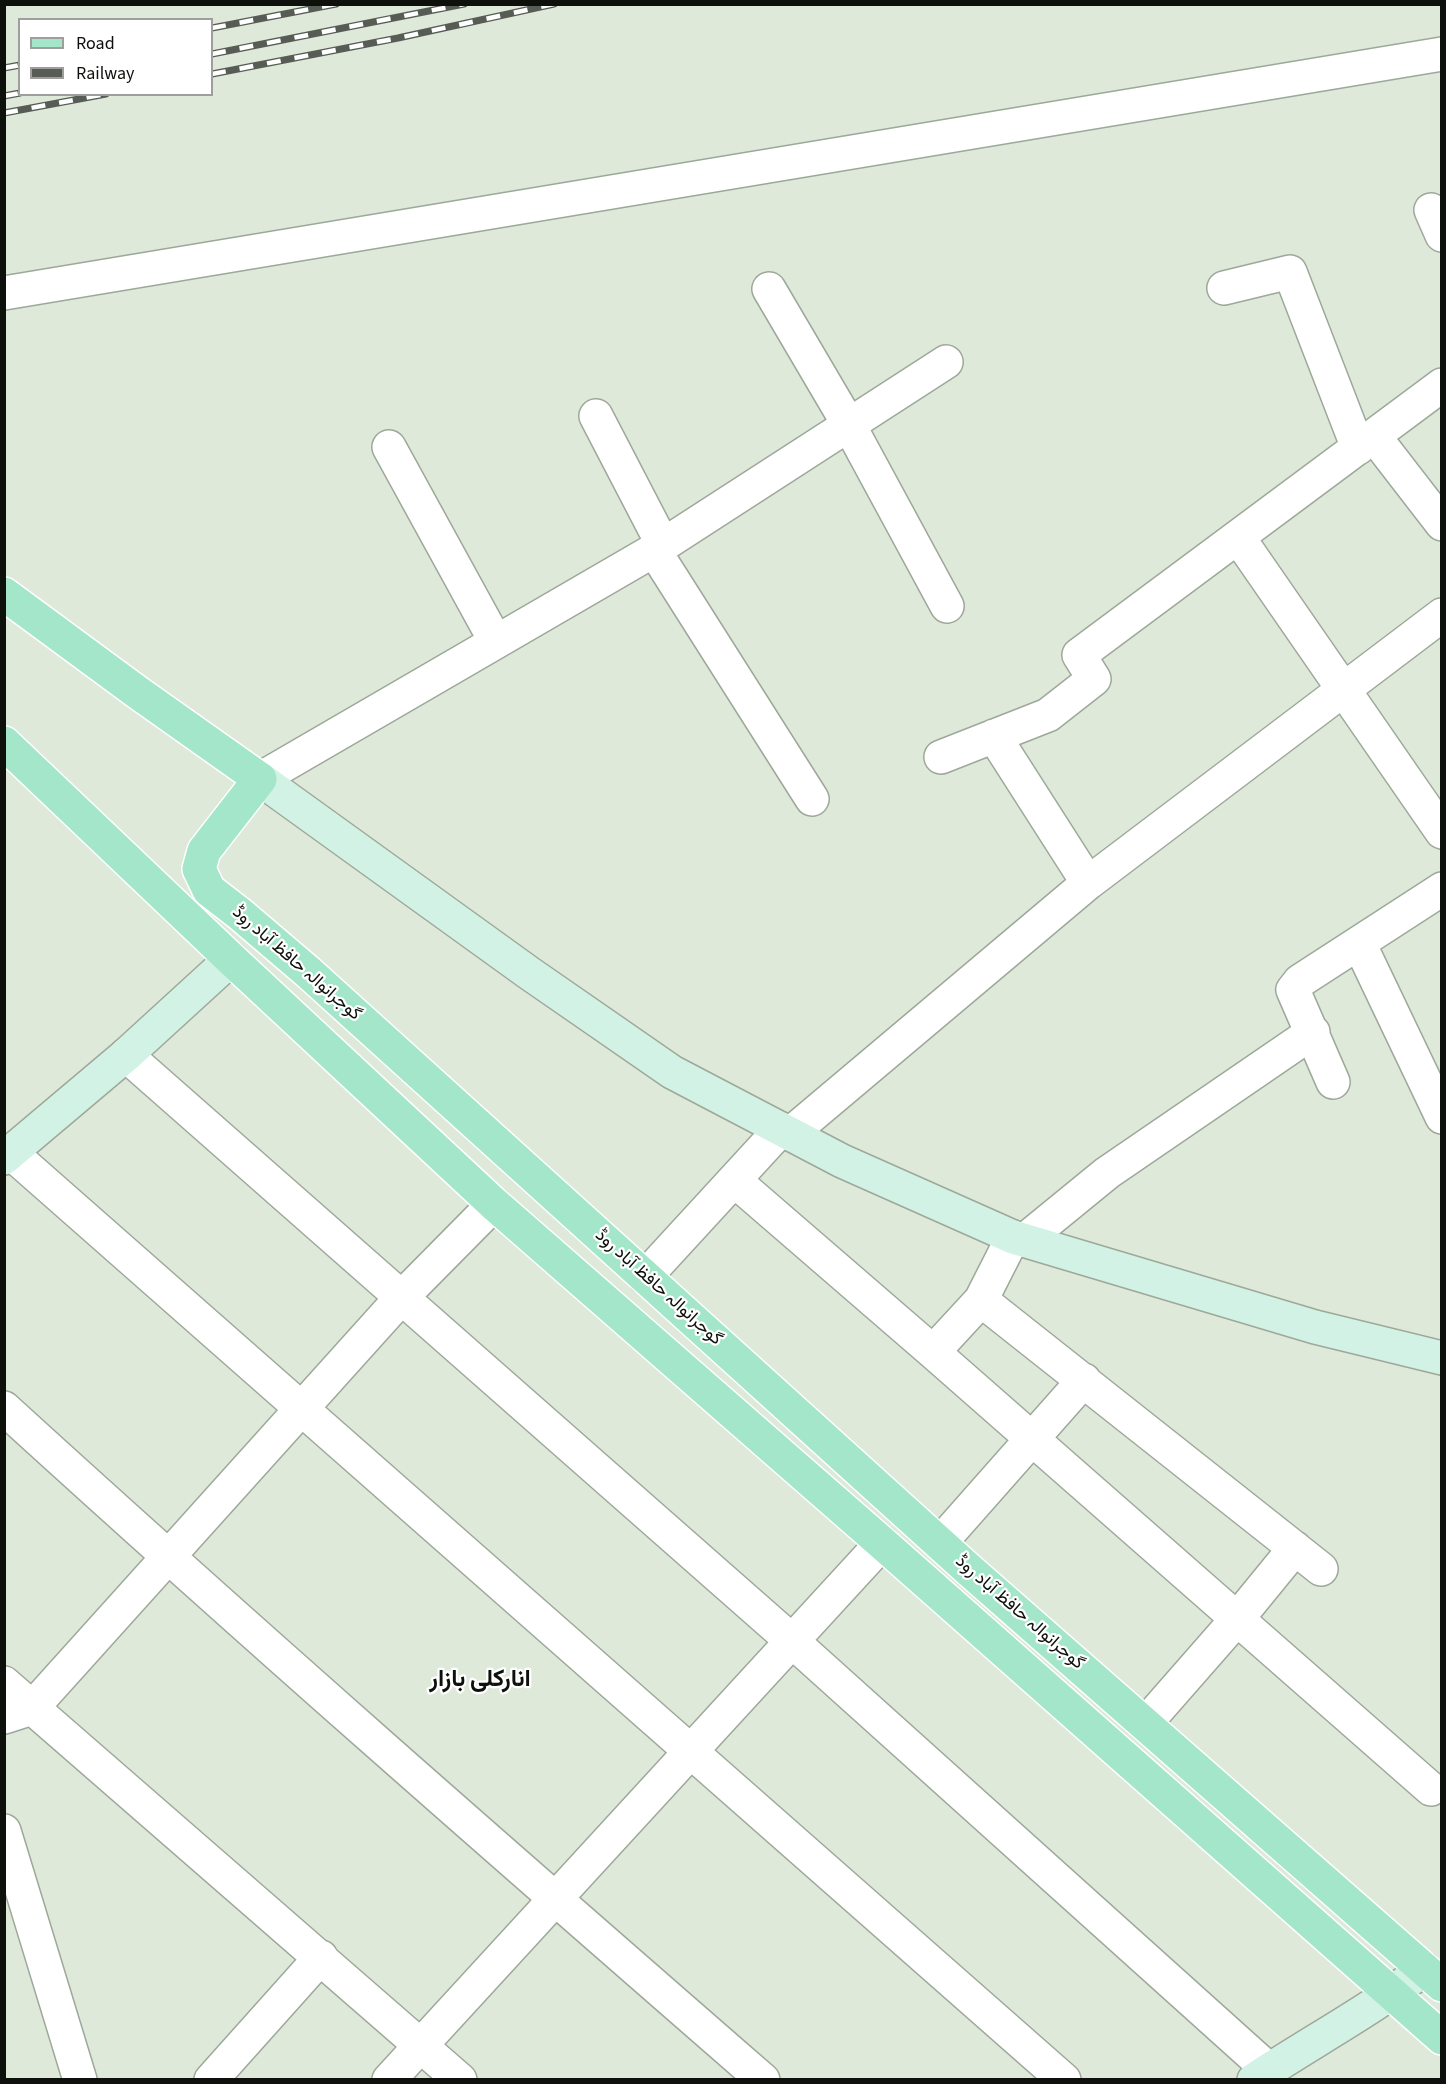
<!DOCTYPE html>
<meta charset="utf-8">
<style>
body{margin:0}
#map{position:relative;width:1446px;height:2084px;overflow:hidden;background:#dee9da;font-family:"Source Sans 3",sans-serif}
canvas{display:block}
.frame{position:absolute;inset:0;border:6px solid #0d100b;pointer-events:none}
.legend{position:absolute;left:18px;top:18px;width:195px;height:78px;box-sizing:border-box;background:#fff;border:2px solid #9e9f9d;margin:0;padding:8px 10px;list-style:none;font-size:18px;color:#0d100b}
.legend li{display:flex;align-items:center;gap:12px;height:30px}
.legend b{width:30px;border:2px solid #9e9f9d}
</style>
<div id="map">
<canvas width="1446" height="2084"></canvas>
<div class="frame"></div>
<ul class="legend">
<li><b style="height:8px;background:#a3e6ca"></b>Road</li>
<li><b style="height:8px;background:#575d55"></b>Railway</li>
</ul>
</div>
<script>
const c = document.querySelector('canvas').getContext('2d');
c.lineJoin = 'round';
function strokePath(path, color, width, dash) { c.strokeStyle = color; c.lineWidth = width; c.lineCap = dash ? 'butt' : 'round'; c.setLineDash(dash || []); c.stroke(path); }
function label(font, color, halo, rows, align = 'center') {
  c.font = font + ' "Source Sans 3",Vazirmatn,sans-serif'; c.lineWidth = 4.5; c.setLineDash([]); c.textBaseline = 'middle'; c.strokeStyle = halo; c.fillStyle = color; for (const [text, x, y, turn = 0] of rows) {
    c.save(); c.translate(x, y); c.rotate((+turn || 0) * Math.PI / 180); c.textAlign = isNaN(turn) ? turn : align; if (halo) c.strokeText(text, 0, 0); c.fillText(text, 0, 0); c.restore();
  }
}
const street = new Path2D(`
 M1431,210L1442,235
 M1224,288L1290,272L1358,448
 M769,289L849,425L947,606
 M4,293L1442,54
 M596,416L663,545
 M1374,436L1442,524
 M389,447L496,642
 M1238,537L1442,832
 M654,550L812,799
 M994,736L1088,883
 M941,757L1048,715L1094,679L1079,655L1442,385
 M260,779L663,545L946,362
 M1359,943L1442,1117
 M126,1055L792,1641L1269,2070
 M1333,1082L1293,990L1300,981L1442,889
 M790,1134L1088,883L1442,615
 M11,1153L1064,2080
 M734,1180L933,1352L1431,1789
 M1025,1240L1107,1173L1313,1032
 M645,1277L781,1129
 M981,1300L1321,1569
 M933,1352L981,1300L1013,1237
 M4,1408C254,1636 508,1858 763,2080
 M940,1543L1084,1380
 M4,1683L460,2080
 M4,1717L32,1708L402,1297L494,1204
 M1145,1724L1237,1619L1295,1548
 M4,1831L80,2080
 M211,2080L321,1957
 M389,2080L882,1543`);
const secondary = new Path2D(`
 M260,779L529,973L672,1072L842,1161L1013,1237L1315,1327L1442,1358
 M4,1158L126,1055L231,959
 M1254,2080C1311,2042 1370,2011 1424,1969`);
const primary = new Path2D(`
 M4,594L137,692L260,779L204,851L199,869L209,890L240,914L308,972L968,1569L1442,1985
 M4,743L231,959L494,1204L882,1543L1442,2038`);
strokePath(street, '#9ea89a', 36);
strokePath(secondary, '#9ea89a', 36);
strokePath(primary, '#fff', 36);
strokePath(street, '#fff', 33);
strokePath(secondary, '#d1f2e4', 33);
strokePath(primary, '#a3e6ca', 33);
const rail = new Path2D(`
 M212,28L336,4
 M212,54L464,4
 M4,68L20,65
 M212,74L398,38L554,4
 M4,96L20,93
 M4,113L106,94`);
strokePath(rail, '#575d55', 7);
strokePath(rail, '#fff', 4.5, [14]);
label('18px', '#0d100b', '#fff', [
 ["گوجرانوالہ حافظ آباد روڈ",296,964,41],
 ["گوجرانوالہ حافظ آباد روڈ",658,1288,42],
 ["گوجرانوالہ حافظ آباد روڈ",1019,1613,41]
]);
label('bold 24px', '#0d100b', '#fff', [
 ["انارکلی بازار",480,1681]
]);
</script>
